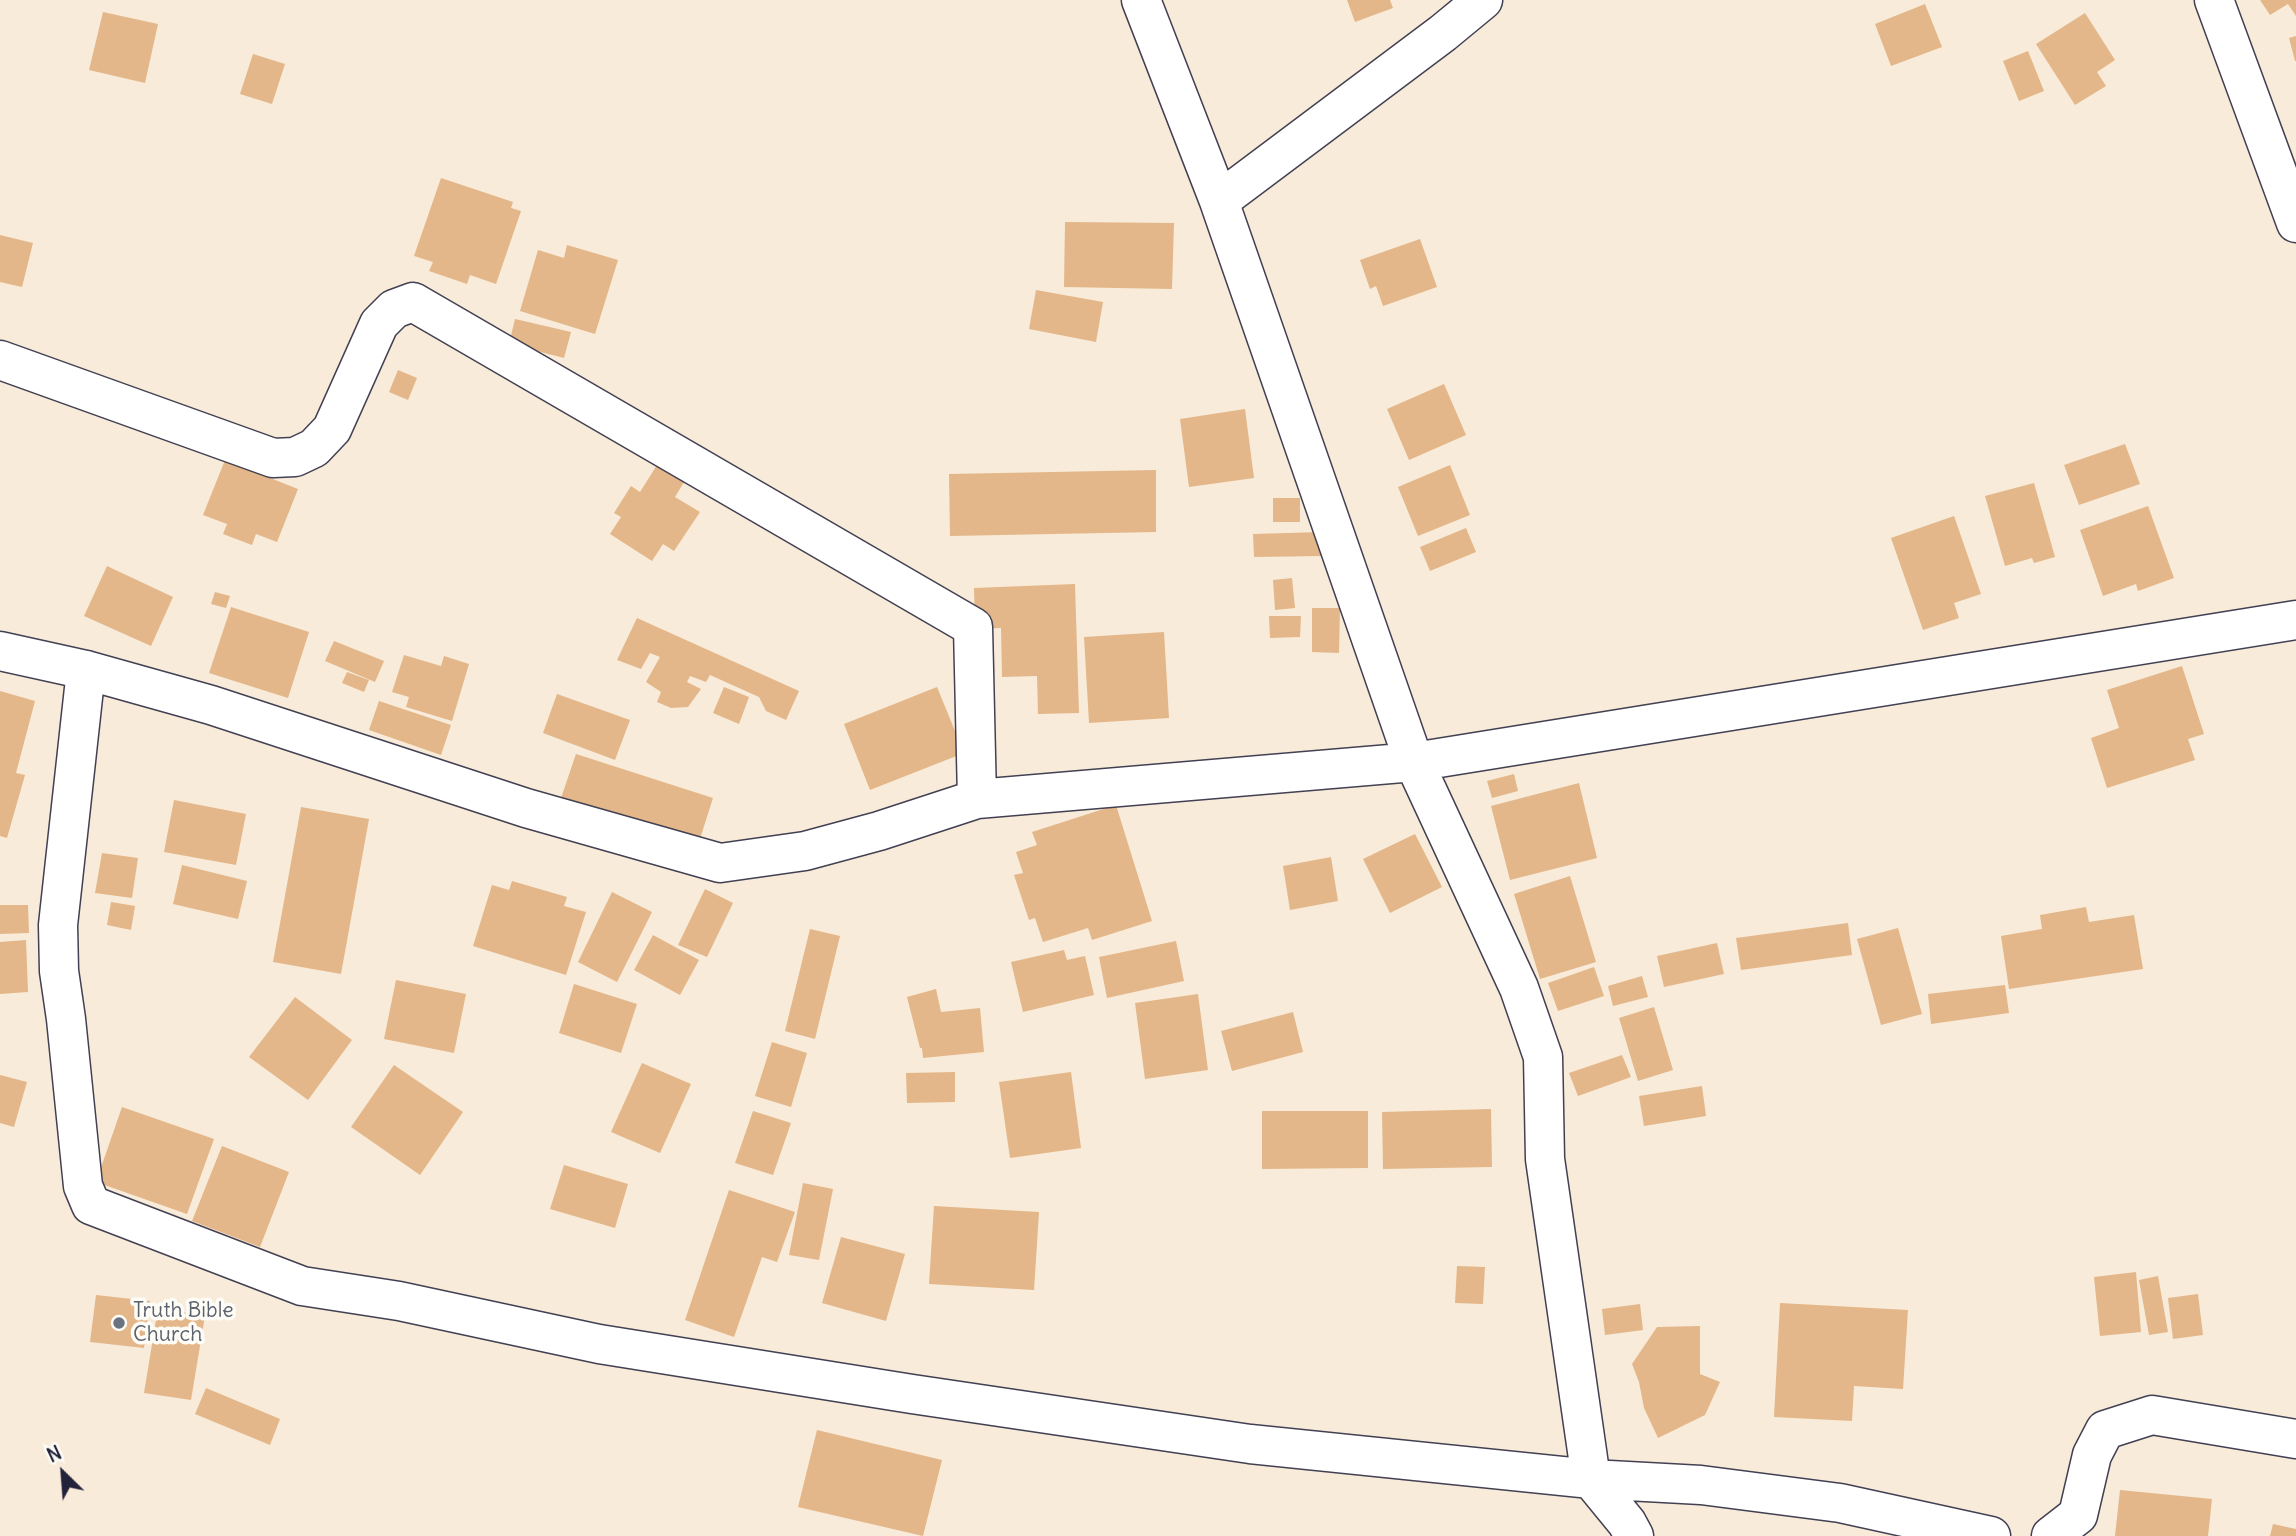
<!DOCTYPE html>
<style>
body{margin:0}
#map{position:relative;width:2296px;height:1536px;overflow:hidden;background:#f8ebd9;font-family:Delius,sans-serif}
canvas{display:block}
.north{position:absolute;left:28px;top:1438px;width:70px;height:70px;-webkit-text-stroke:5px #fdfcf7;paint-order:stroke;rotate:335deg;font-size:19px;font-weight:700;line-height:28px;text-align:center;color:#22223b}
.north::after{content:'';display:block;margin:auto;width:24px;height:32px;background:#22223b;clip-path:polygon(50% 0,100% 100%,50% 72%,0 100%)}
</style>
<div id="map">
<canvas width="2296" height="1536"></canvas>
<div class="north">N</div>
</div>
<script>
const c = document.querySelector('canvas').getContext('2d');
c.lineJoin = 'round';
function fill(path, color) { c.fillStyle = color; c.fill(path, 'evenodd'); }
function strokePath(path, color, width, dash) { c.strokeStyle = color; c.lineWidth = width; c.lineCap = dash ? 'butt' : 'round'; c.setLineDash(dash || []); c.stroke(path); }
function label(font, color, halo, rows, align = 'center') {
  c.font = font + ' Delius,sans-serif'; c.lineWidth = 7; c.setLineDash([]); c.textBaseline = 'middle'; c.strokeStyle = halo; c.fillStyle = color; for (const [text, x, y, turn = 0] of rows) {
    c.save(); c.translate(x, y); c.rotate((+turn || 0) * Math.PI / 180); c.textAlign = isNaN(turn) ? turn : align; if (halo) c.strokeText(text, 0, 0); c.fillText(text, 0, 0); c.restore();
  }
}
fill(new Path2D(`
 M1347,0H1390L1393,8L1355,22Z
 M2260,0H2296V16L2288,4L2270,15Z
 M1925,4L1942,47L1891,66L1875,24Z
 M103,12L158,24L145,83L89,70Z
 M2085,13L2115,60L2097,72L2106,86L2075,105L2036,44Z
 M2296,36V61H2295L2289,38Z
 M2028,51L2044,91L2019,101L2003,61Z
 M253,54L285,64L272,104L240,94Z
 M441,178L513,202L511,208L521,211L496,284L470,275L467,284L429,271L433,262L414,256Z
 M1065,222L1174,223L1172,289L1064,287Z
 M0,235L33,243L22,287L0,282Z
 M1420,239L1437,287L1383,306L1376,286L1370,289L1360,260Z
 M567,245L618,260L595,334L520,311L538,250L564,258Z
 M1036,290L1103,302L1096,342L1029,329Z
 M515,319L571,332L564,358L509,344Z
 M398,370L417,378L408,400L389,392Z
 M1444,384L1466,435L1409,460L1387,409Z
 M1245,409L1254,478L1189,487L1180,419Z
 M2125,444L2140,484L2079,505L2064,465Z
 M225,460L298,489L277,542L256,534L252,545L223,534L227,524L203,515Z
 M657,465L684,482L675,497L700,512L674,551L663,544L652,561L610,534L621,517L614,513L631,486L640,492Z
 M1450,465L1470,515L1418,536L1398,487Z
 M1156,470V532L950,536L949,474Z
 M2034,483L2055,557L2034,563L2032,558L2005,566L1985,496Z
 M1273,498H1300V522H1273Z
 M2148,506L2174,578L2138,591L2136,584L2103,596L2080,530Z
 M1954,516L1981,594L1954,603L1959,618L1923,630L1891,538Z
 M1466,528L1476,552L1430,571L1420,547Z
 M1322,532V556L1254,557L1253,534Z
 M107,566L173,597L151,646L84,616Z
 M1292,578L1295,608L1275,610L1273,580Z
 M1075,584L1079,713L1038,714L1037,676L1002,677L1001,628L975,629L974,588Z
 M215,592L230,596L226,608L211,604Z
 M231,607L309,632L288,698L209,673Z
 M1312,608H1340L1339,653L1312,652Z
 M1269,616H1301L1300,637L1270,638Z
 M637,618L799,691L786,720L766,711L759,697L710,675L706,682L690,676L687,682L701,689L688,707L671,708L657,702L661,692L646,682L660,657L650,653L641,669L617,660Z
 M1164,632L1169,718L1089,723L1084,637Z
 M334,641L384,661L375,682L325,661Z
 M404,655L441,666L444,656L469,664L452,721L406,707L409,697L392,692Z
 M2182,666L2204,734L2188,739L2195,760L2107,788L2091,738L2119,728L2107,690Z
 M347,672L369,680L364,692L342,683Z
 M724,687L749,697L739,724L713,713Z
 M937,687L964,753L870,790L844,724Z
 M0,691L35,701L16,773L25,775L7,838L0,836Z
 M557,694L630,720L615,760L543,733Z
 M379,701L451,725L441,755L369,730Z
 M576,754L713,798L699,842L561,798Z
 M1514,774L1518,791L1492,798L1487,781Z
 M1579,783L1597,858L1510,880L1491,806Z
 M174,800L246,814L236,865L164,852Z
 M1116,805L1152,921L1092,940L1088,928L1043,942L1035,918L1029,920L1014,875L1023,873L1016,852L1037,845L1032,832Z
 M301,807L369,819L341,974L273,962Z
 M1415,834L1442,887L1390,913L1363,859Z
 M102,853L138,858L132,898L95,893Z
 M1331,857L1338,901L1290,910L1283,866Z
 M182,865L247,881L238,919L173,904Z
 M1570,876L1596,962L1540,979L1514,894Z
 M512,881L567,897L564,906L586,912L566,975L473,946L492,885L509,890Z
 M705,889L733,903L707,957L678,945Z
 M612,892L652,912L617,982L578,962Z
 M111,902L135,906L131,930L107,925Z
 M0,905H28L29,933L0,934Z
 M2086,907L2089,922L2134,915L2143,969L2009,989L2001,936L2042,929L2040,915Z
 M1848,923L1852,955L1741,970L1736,938Z
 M1898,928L1922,1014L1881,1025L1857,939Z
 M810,929L840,936L815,1039L785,1031Z
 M653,935L699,960L680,995L634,970Z
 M26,940L28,992L0,994V942Z
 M1176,941L1184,981L1107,998L1099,957Z
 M1717,943L1724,974L1664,987L1657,956Z
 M1064,950L1067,960L1085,956L1094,995L1023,1012L1011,962Z
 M1594,967L1604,996L1558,1011L1548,983Z
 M1642,976L1648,997L1613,1006L1608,986Z
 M396,980L466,994L454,1053L384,1039Z
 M574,984L637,1004L621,1053L559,1033Z
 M2005,985L2009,1013L1931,1024L1928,994Z
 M936,989L941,1012L980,1008L984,1052L923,1058L922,1048H920L907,997Z
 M1198,994L1208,1070L1145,1079L1135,1003Z
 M295,997L352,1040L308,1100L249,1057Z
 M1654,1007L1673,1070L1638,1081L1619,1018Z
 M1293,1012L1303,1052L1232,1071L1221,1031Z
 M772,1042L807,1053L791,1107L755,1096Z
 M1622,1055L1631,1077L1578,1096L1569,1073Z
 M642,1063L691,1084L660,1153L611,1132Z
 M394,1065L463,1112L420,1175L351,1127Z
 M955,1072V1102L907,1103L906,1073Z
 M1071,1072L1081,1148L1010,1158L999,1082Z
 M0,1075L27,1082L14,1127L0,1123Z
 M1702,1086L1706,1116L1644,1126L1639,1096Z
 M122,1107L214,1139L187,1214L96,1182Z
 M1491,1109L1492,1167L1383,1169L1382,1112Z
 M753,1111L791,1123L773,1175L735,1163Z
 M1262,1111H1368V1168L1262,1169Z
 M222,1146L289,1172L260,1247L192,1221Z
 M564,1165L628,1184L615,1228L550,1209Z
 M803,1183L833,1189L819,1260L789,1255Z
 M729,1190L795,1212L777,1262L762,1257L734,1337L685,1320Z
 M934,1206L1039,1212L1034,1290L929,1284Z
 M841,1237L905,1254L886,1321L822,1303Z
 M1457,1266L1485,1267L1483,1304L1455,1303Z
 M2136,1272L2141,1332L2100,1336L2094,1277Z
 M2158,1276L2168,1332L2149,1335L2139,1280Z
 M2198,1294L2203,1335L2173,1339L2168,1298Z
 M96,1295L150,1301L144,1348L90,1342Z
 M1780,1303L1908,1310L1903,1389L1854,1386L1852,1421L1774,1417Z
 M1640,1304L1643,1330L1605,1335L1602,1309Z
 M158,1308L205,1316L191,1400L144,1393Z
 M1700,1326V1374L1720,1382L1705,1415L1658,1438L1644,1408L1639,1382L1632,1364L1657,1327Z
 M206,1388L280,1419L270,1445L195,1414Z
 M817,1430L942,1460L923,1536L798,1507Z
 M2120,1490L2212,1499L2208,1536H2115Z
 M2273,1524L2296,1529V1536H2270Z`), '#e3b789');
const minor = new Path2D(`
 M1141,0L1219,201L1414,762L1519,988L1543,1057L1545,1159L1591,1479L1627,1523L1634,1536
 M2214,0L2296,223
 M1219,201L1443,33L1483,0
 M0,360L273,458L295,457L314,448L332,429L379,324L394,309L413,302L973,627L977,799
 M0,651L86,670L211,705L526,808L720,863L805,851L879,831L977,799L1414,762L2296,620
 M86,670L58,925L59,971L66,1019L83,1186L91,1205L302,1286L399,1301L599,1344L912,1394L1250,1444L1591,1479L1701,1485L1840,1503L1991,1536
 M2051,1536L2078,1515L2092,1455L2105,1430L2152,1415L2296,1439`);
strokePath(minor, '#424053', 41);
strokePath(minor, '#fff', 38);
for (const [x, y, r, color] of [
 [119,1323,7,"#6b7280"]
]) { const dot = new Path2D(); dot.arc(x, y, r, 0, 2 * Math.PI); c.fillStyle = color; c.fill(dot); strokePath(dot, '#fdfcf7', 2.5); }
label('21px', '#5b616d', '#fdfcf7', [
 ["Truth Bible",133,1311],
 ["Church",133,1335]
], 'left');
</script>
